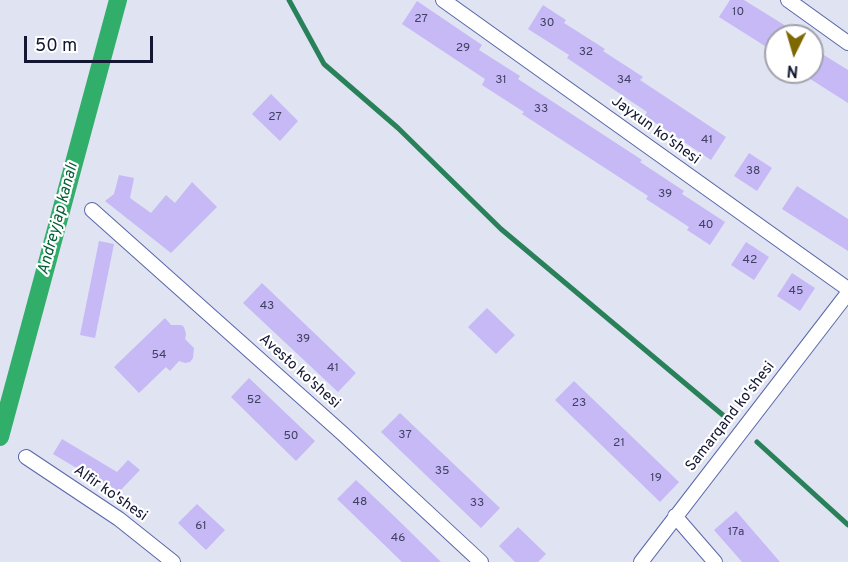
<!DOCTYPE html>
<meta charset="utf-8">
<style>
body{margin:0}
#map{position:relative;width:848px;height:562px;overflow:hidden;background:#dfe3f2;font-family:Overpass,sans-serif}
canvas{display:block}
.north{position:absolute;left:764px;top:24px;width:60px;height:60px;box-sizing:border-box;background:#fff;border:2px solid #a1a2ad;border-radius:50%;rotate:185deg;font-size:16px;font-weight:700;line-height:24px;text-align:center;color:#131732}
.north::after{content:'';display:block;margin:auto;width:21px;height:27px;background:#7e6800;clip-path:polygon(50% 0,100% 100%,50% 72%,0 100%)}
.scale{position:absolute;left:24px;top:36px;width:129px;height:27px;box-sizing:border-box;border:3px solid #131732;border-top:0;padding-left:8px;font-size:18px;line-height:21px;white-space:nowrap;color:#131732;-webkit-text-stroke:4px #fff;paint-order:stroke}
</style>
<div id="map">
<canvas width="848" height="562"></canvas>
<div class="north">N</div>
<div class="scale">50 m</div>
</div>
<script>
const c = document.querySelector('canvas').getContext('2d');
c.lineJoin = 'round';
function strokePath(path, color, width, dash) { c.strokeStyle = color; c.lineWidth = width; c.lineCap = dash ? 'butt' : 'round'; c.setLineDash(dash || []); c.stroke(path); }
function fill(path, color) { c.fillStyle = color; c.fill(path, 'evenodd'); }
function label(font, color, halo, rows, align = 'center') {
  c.font = font + ' Overpass,sans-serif'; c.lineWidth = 4.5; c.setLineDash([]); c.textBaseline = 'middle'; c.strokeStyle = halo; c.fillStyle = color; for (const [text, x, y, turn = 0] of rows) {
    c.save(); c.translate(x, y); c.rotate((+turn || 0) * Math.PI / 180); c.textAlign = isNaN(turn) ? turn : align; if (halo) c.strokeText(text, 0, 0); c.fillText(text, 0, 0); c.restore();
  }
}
strokePath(new Path2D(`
 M289,0L324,64L398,128L501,229L724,416
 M757,442L848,525`), '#288158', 5);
strokePath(new Path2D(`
 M0,437L118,0`), '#31ae69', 18);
fill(new Path2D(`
 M730,0H744L802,36H776V53L719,17Z
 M417,1L482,45L479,50L520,76L518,79L642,160L640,162L684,191L682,194L725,222L710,245L687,230L689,227L646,199L648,196L522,114L524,112L482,85L485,79L402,24Z
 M543,5L566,20L564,23L605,49L603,51L643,77L640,80L726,137L711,160L645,116L647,112L567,58L569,55L528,29Z
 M819,52L848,70V103L804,75L806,72H812V63Z
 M271,94L298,121L280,141L252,114Z
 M749,153L772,168L757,191L734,176Z
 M119,175L134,178L130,198L151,213L166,195L175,203L192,182L217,207L171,253L105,201L114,194Z
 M797,186L848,219V251L782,209Z
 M99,241L114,244L95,338L80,335Z
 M746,242L769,257L754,280L731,265Z
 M792,273L815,288L800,311L777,296Z
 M262,283L356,373L338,392L243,303Z
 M487,308L515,335L496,354L468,327Z
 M165,318L171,325H181L184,327L186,334L185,339L194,348L193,358L190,362L185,363L179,361L170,371L166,367L139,393L114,367Z
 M249,378L315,441L296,461L231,397Z
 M574,381L679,482L660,502L555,400Z
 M400,413L500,508L481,528L381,432Z
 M62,439L117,472L128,460L140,470L116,495L105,485L53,454Z
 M356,480L394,516L441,562H402L365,526L337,499Z
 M197,504L225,530L206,550L178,523Z
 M736,511L780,562H742L714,530Z
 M518,527L546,554L538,562H515L499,546Z`), '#c6b9f5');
const minor = new Path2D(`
 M443,0L848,289
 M788,0L848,43
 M92,210L342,433L481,562
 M26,457L119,519L173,562
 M675,516L715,562
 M641,562L848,293`);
strokePath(minor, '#5a67aa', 16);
strokePath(minor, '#fff', 14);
label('12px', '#404063', null, [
 ["10",738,13],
 ["27",421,20],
 ["30",547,24],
 ["29",463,49],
 ["32",586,53],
 ["31",501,81],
 ["34",624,81],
 ["33",541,110],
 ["27",275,118],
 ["41",707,141],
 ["38",753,172],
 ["39",665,195],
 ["40",706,226],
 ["42",750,261],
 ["45",796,292],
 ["43",267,307],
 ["39",303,340],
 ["54",159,356],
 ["41",333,369],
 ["52",254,401],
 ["23",579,404],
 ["37",405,436],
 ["50",291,437],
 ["21",619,444],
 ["35",442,472],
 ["19",656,479],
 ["48",360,503],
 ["33",477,504],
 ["61",201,527],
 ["17a",736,533],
 ["46",398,539]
]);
label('15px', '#131732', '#fff', [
 ["Jayxun ko'shesi",655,131,36],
 ["Avesto ko'shesi",299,372,42],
 ["Samarqand ko'shesi",731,417,-52],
 ["Alfir ko'shesi",110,494,35]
]);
label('italic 16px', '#026134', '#fff', [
 ["Andreyjap kanalı",59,219,-75]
]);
</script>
